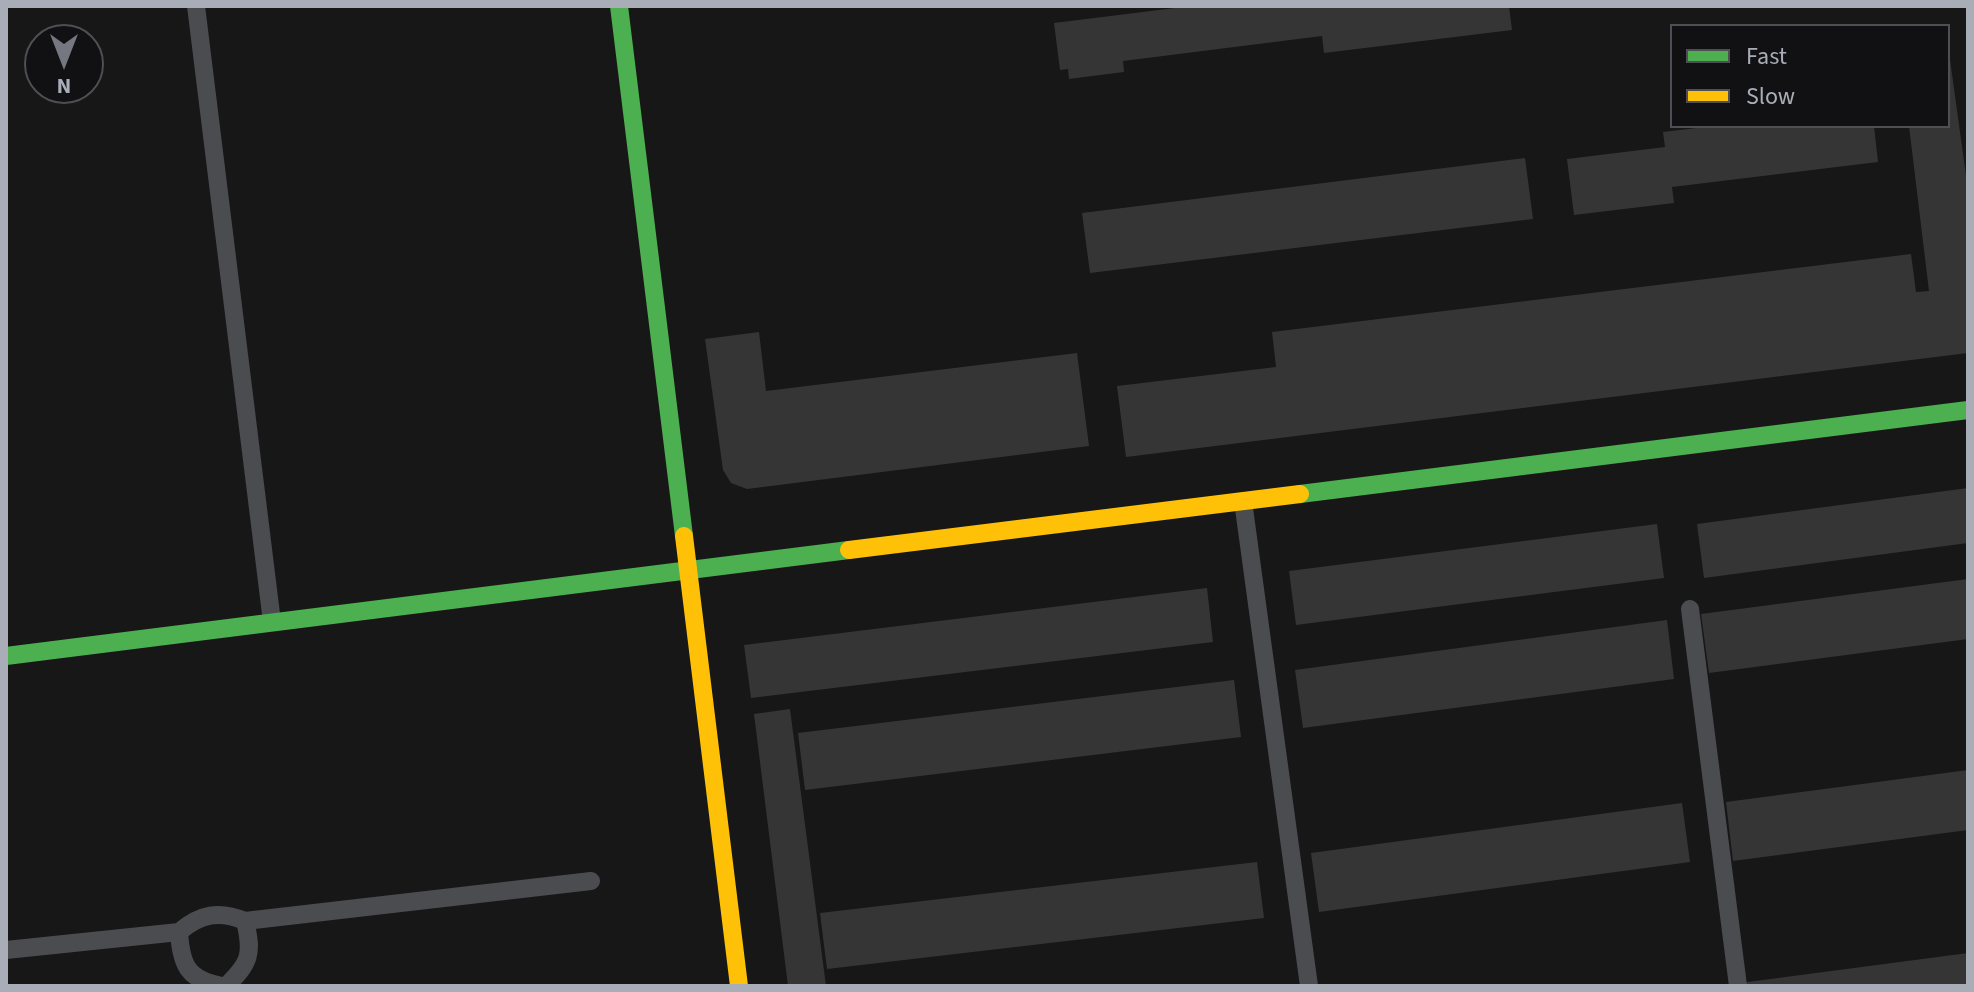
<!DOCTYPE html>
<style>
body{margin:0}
#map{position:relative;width:1974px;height:992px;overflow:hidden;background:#171717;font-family:"Source Sans 3",sans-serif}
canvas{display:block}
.frame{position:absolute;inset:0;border:8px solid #a8adb8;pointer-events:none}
.legend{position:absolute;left:1670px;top:24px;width:280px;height:104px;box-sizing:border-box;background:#111113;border:2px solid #4d4f55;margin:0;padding:10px 14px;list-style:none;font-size:24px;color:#a8adb8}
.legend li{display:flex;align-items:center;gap:16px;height:40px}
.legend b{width:40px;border:2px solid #4d4f55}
.north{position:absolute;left:24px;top:24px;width:80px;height:80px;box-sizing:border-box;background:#111113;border:2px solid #4d4f55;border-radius:50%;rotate:180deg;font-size:22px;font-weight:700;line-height:32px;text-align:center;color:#a8adb8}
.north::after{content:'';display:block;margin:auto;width:28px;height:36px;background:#757880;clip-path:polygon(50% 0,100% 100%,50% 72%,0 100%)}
</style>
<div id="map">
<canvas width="1974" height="992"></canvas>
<div class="frame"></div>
<ul class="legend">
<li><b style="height:10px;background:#4caf50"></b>Fast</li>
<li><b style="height:10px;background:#ffc107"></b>Slow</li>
</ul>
<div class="north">N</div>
</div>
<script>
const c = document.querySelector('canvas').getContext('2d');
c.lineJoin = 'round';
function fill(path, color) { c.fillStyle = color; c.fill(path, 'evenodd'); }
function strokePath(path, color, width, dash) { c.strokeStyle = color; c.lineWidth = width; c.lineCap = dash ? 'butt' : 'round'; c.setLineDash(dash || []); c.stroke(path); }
fill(new Path2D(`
 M1191,6H1509L1512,30L1324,53L1322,36L1123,61L1124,72L1069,79L1068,69L1060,70L1054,23Z
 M1948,45L1968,190V353L1126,457L1117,386L1276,367L1272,332L1911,254L1916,292L1929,291L1909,126H1948Z
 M1713,126H1874L1878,162L1672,187L1674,203L1574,215L1567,159L1665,147L1663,132Z
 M1525,158L1533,219L1090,273L1082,213Z
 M759,332L766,391L1077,353L1089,446L747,489L731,483L723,470L705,339Z
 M1968,488V543L1704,578L1697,524Z
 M1657,524L1664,578L1296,625L1289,571Z
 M1968,579V639L1709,673L1701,614Z
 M1207,588L1213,642L751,698L744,645Z
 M1667,620L1674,679L1303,728L1295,670Z
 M1234,680L1241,737L805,790L798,733Z
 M790,709L826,986H788L754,714Z
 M1968,770V830L1733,861L1726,802Z
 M1682,803L1690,862L1319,912L1311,853Z
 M1257,862L1264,918L827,969L820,913Z
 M1968,953V986H1741L1740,983Z`), '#353536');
strokePath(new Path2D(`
 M196,6L272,622
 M1243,501L1309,986
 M1690,609L1738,986
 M179,932C181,964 187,980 222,986
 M6,950L179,932C200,914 219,910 245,921L591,881
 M226,986C250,963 253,954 245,921`), '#4b4c50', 18);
strokePath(new Path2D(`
 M619,6L684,536
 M1300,494L1968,410
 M6,656L849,550`), '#4caf50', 18);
strokePath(new Path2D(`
 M684,536L739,986
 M849,550L1300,494`), '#ffc107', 18);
</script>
